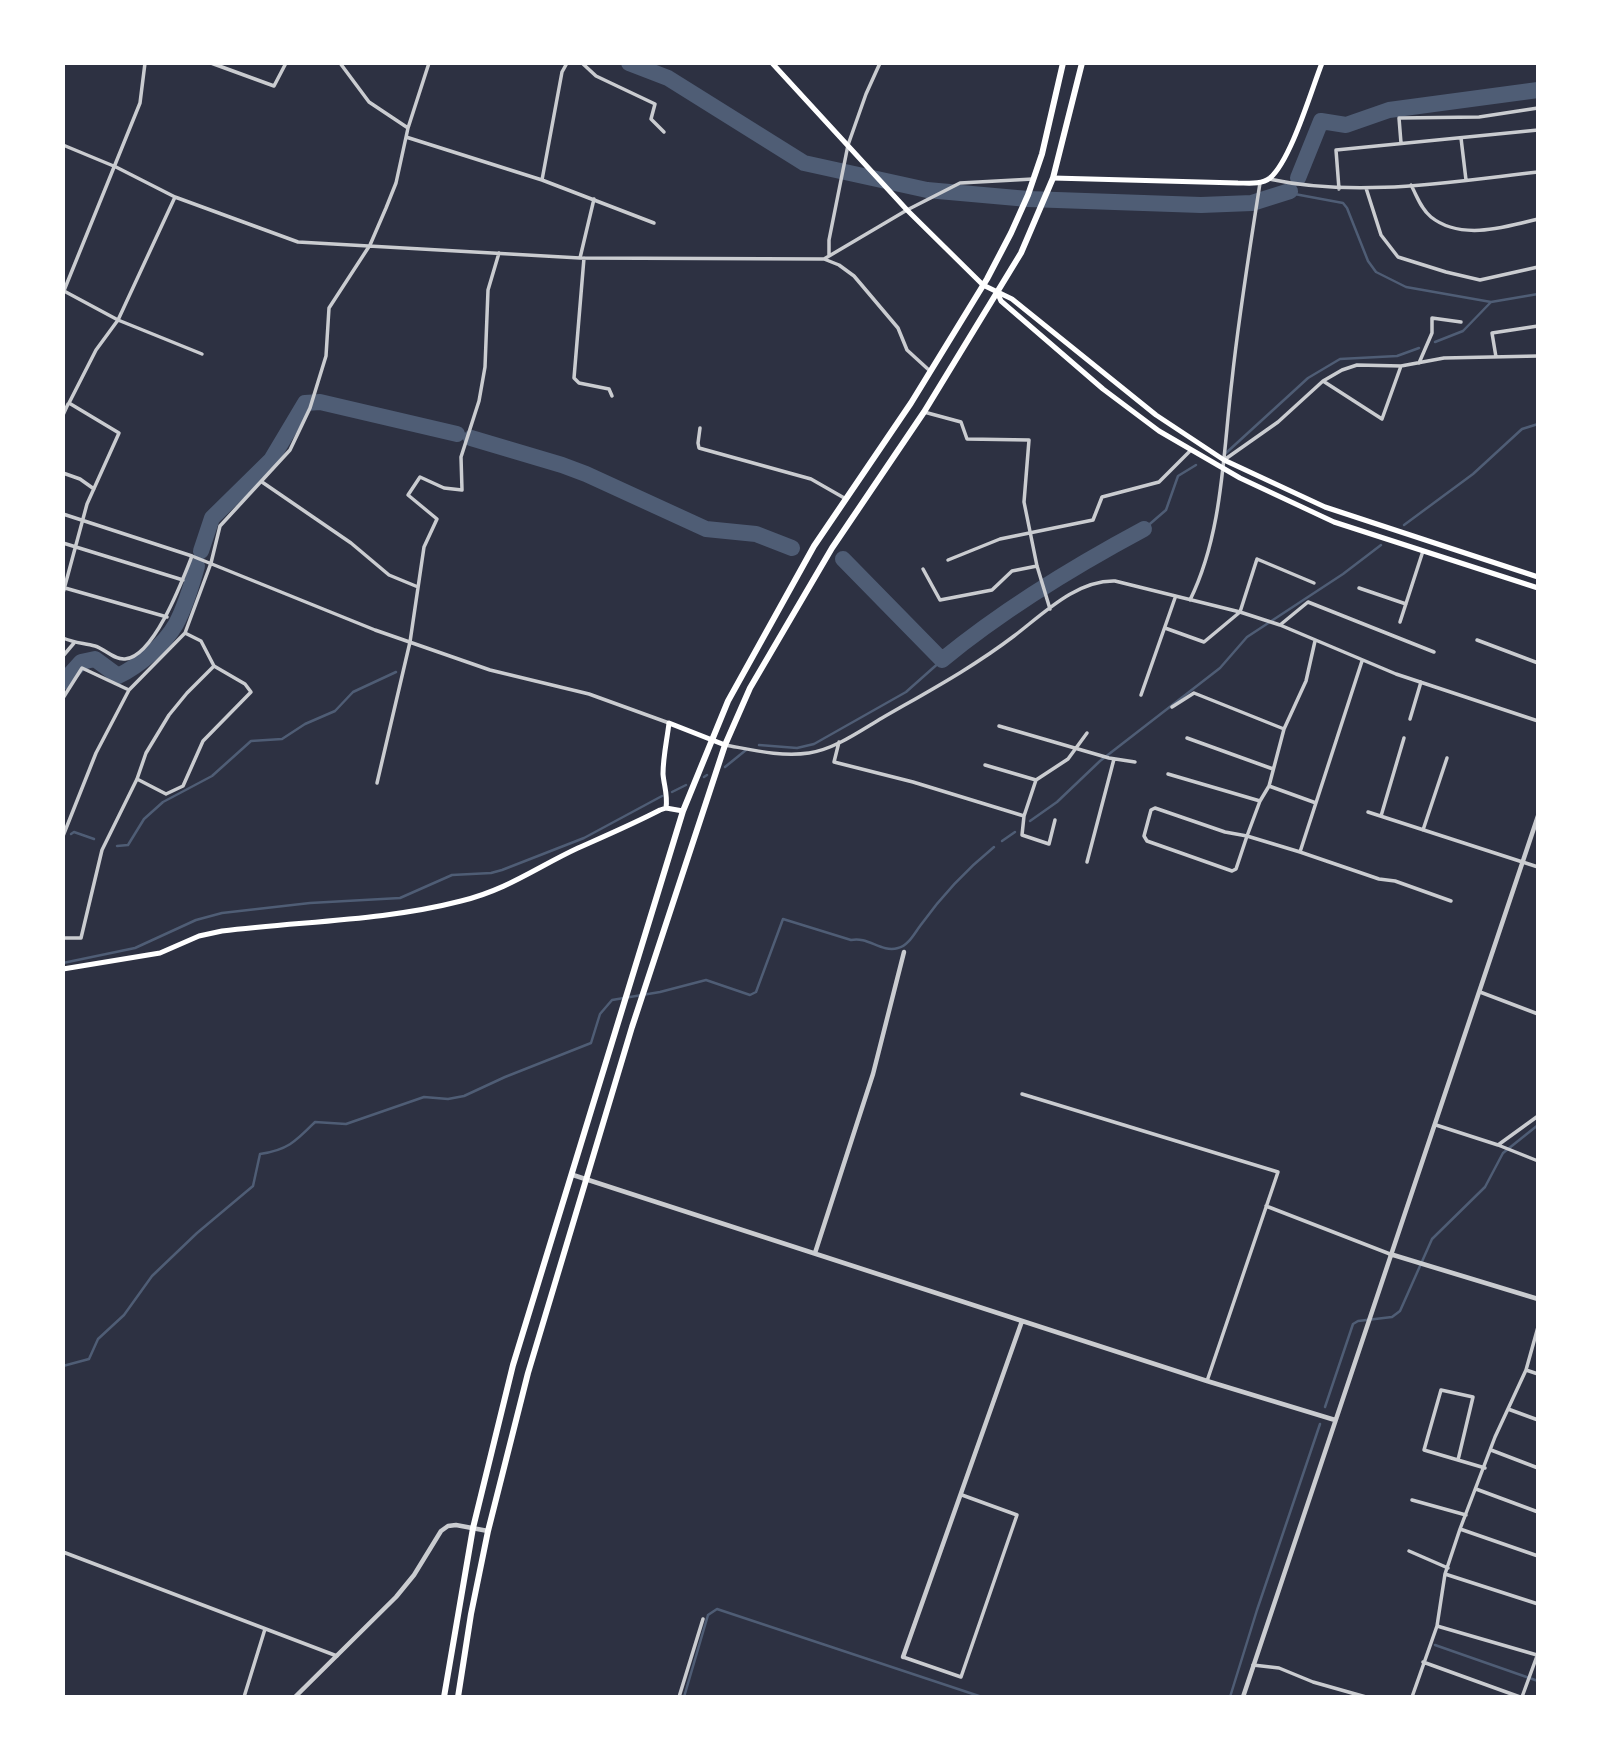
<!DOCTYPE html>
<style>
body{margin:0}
#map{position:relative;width:1601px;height:1760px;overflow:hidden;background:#2d3142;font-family:"Roboto Condensed",sans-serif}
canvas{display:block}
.frame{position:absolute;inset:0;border:65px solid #fff;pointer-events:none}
</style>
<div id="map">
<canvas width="1601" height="1760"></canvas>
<div class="frame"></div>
</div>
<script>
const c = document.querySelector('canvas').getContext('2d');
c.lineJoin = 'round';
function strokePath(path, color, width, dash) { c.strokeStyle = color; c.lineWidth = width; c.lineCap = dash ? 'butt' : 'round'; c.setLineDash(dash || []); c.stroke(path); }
strokePath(new Path2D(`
 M1289,193L1343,203L1347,208L1368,261L1376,272L1406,287L1491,302L1538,294
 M1435,342L1463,331L1491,302
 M1226,453L1308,378L1340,359L1397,356L1419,348
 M1404,525L1473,474L1522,429L1538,424
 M1144,529L1166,510L1178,476L1196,465
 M759,745L797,748L814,744L906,692L942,660
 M725,767L746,750
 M704,777L707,775
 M672,792L686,785
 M1030,821L1057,802L1100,761L1220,668L1247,637L1343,574L1381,545
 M71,834L74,832L94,839
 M1002,841L1015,832
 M117,846L128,845L144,819L163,802L212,776L251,741L282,739L305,724L335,711L353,692L396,672
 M63,963L135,948L196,920L222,913L310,903L400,898L452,875L491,873L502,870L584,838L662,796
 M63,1366L89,1359L98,1339L124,1315L152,1276L197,1233L253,1186L260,1154C288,1150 296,1141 315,1122L346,1124L424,1097L448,1099L464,1096L505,1077L591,1043L600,1014L612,1000L660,992L706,980L750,995L756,992L783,919L851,940C868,936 881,953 898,948C908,946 914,934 920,926C940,898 967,869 994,847
 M1325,1407L1353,1324L1358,1321L1392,1317L1400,1311L1432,1239L1485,1187L1503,1153L1538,1125
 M1435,1645L1538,1681
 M684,1697L708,1615L717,1609L982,1697
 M1230,1697L1257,1610L1320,1424`), '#4f5d75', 2.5);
strokePath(new Path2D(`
 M629,63L668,78L804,163L927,190L1028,199L1201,205L1252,203L1290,191
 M1298,178L1321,121L1346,125L1389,110L1538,90
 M471,438L562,465L586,474L706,529L756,534L792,548
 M201,551L212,518L271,460L305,403L320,402L457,434
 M843,559L942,660C1004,609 1073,567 1144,529
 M63,682L81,662L95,659L118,676C139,666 164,645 176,624C185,607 192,584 197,566`), '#4f5d75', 16);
strokePath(new Path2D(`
 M211,63L274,86L286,63
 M340,63L369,102L408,128
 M582,63L596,76L655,104L651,119L664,132
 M406,137L542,180L654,223
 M1461,138L1466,180
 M1401,143L1399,118L1479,117L1538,108
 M63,145L116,167L175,197L298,242L580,258L824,259L839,265L854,276L898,328L907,350L930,371
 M1269,179C1357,198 1449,182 1538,172
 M542,180L562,72L567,63
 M1411,185C1417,196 1421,209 1431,217C1461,241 1506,227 1538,219
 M1366,188L1381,235L1398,257L1446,272L1480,280L1538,267
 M1339,189L1336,150L1538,130
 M829,256V240L848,145L866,94L880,63
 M580,258L594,199
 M584,258L574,378L579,383L609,389L612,396
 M824,259L907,210L960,183L1033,179
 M64,291L118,320L202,354
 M63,293L140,103L145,63
 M1496,357L1492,333L1538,326
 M1419,363L1432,333V318L1461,322
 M1323,381L1382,419L1401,366
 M924,412L961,422L967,439L1029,440L1024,502L1037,566L1050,609
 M63,415L68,404
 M700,428L698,443L699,448L811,479L846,499
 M1224,460L1278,422L1323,381L1342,370L1357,365L1401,366L1444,358L1538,356
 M63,473L80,479L94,489
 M262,482L351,543L389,575L418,587
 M63,514L192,556L375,630L490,670L589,694L669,723
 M63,543L183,580
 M948,560L1000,539L1093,520L1102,497L1159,482L1190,451
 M923,569L940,600L992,590L1012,571L1037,566
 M65,588L167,617
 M1359,588L1406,604
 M63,593L87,504L119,433L69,403L96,350L118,320L175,197
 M1190,600C1223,533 1223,453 1232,380C1239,314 1250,248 1260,183
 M1400,622L1423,551
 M1280,625L1308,602L1434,652
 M1165,628L1204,642L1240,612L1257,559L1314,583
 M63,638C74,643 84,643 95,646C105,649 114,660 125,659C154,657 183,579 192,556
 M1477,640L1538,663
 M1315,641L1306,681L1284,729L1269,786L1316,803
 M63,656L74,643
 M1362,661L1300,852L1379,879L1395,881L1451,901
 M1141,695L1175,598
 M63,698L82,668L129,690
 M1172,707L1194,693L1284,729
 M1410,719L1421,682
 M999,726L1109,758L1135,762
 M1187,738L1273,769
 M839,742L834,762L913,782L1024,816
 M725,745C753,750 781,757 809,753C835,749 860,731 882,718C927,692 972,668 1014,636C1043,614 1076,580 1115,581L1240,612L1280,625L1396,674L1538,721
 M985,765L1036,780
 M1168,774L1260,801
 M137,779L166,794L183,786L203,741L251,692L245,684L214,666L201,641L185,633
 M377,783L410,642L424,547L437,519L408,495L420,477L444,488L462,490L461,457L479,401L485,367L488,290L499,253
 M1269,786L1260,801L1247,836L1300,852
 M1155,808L1225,832L1247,836L1236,869L1232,871L1147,841L1144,836L1151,810Z
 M1368,812L1538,867
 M1381,816L1404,738
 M1055,820L1049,844L1022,835L1024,816L1036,780L1068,759L1087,733
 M1423,830L1447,758
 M63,836L96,753L129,690L185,633L211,563L220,526L290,450L310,408L326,356L329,308L370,245L386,208L396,183L408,128L429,63
 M1087,862L1114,759
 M63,938H81L102,850L137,779L146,753L169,715L187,693L214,666
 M1480,992L1538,1014
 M1022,1094L1278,1172L1207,1381
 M1436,1125L1498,1145L1538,1161
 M1498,1145L1538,1116
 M1266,1206L1390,1254
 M1526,1370L1538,1374
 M1508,1409L1538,1420
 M1491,1450L1538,1468
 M1458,1460L1473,1397L1441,1390L1424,1450L1485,1468
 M1476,1489L1538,1512
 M1412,1500L1466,1515
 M1460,1529L1538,1556
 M1409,1551L1448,1568
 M63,1552L337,1656
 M1445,1574L1538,1604
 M1437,1626L1537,1655
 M903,1657L961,1677L1017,1515L962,1495
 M1423,1662L1520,1697
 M1253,1665L1279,1668L1313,1682L1366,1697
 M244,1697L265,1629
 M679,1697L703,1619
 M1412,1697L1437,1626L1445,1574L1460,1529L1495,1437L1526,1370L1538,1327
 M1522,1697L1537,1656`), '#caccd0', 3.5);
strokePath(new Path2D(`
 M573,1175L1207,1381L1335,1420
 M815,1253L873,1074L904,952
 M1390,1254L1538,1299
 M903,1657L1022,1321
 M295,1697L396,1597L414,1575L441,1531L448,1526L456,1525L488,1531
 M1243,1697L1538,816`), '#caccd0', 4.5);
strokePath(new Path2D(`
 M772,63L907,210L983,285L1012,299L1156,415L1224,460L1325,507L1538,577
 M1053,178L1238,183C1248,183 1261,185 1270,178C1291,160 1311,91 1322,63
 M998,294L1001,301L1103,389L1159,431L1240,478L1334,522L1538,588
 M666,808C668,795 664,786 663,774C663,757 667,740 669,723L725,745
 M63,969L160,953L199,936L222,931C301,921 384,921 461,901C507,890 537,867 578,848C605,836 633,824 660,810L666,808L683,811`), '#fff', 5);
strokePath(new Path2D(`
 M444,1697L473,1528L513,1365L683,811L728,701L814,546L911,403L987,279L1011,233L1028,195L1042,154L1063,63
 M458,1697L471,1614L488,1531L528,1373L632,1027L725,745L750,688L832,548L924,412L1021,253L1053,178L1082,63`), '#fff', 6);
</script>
